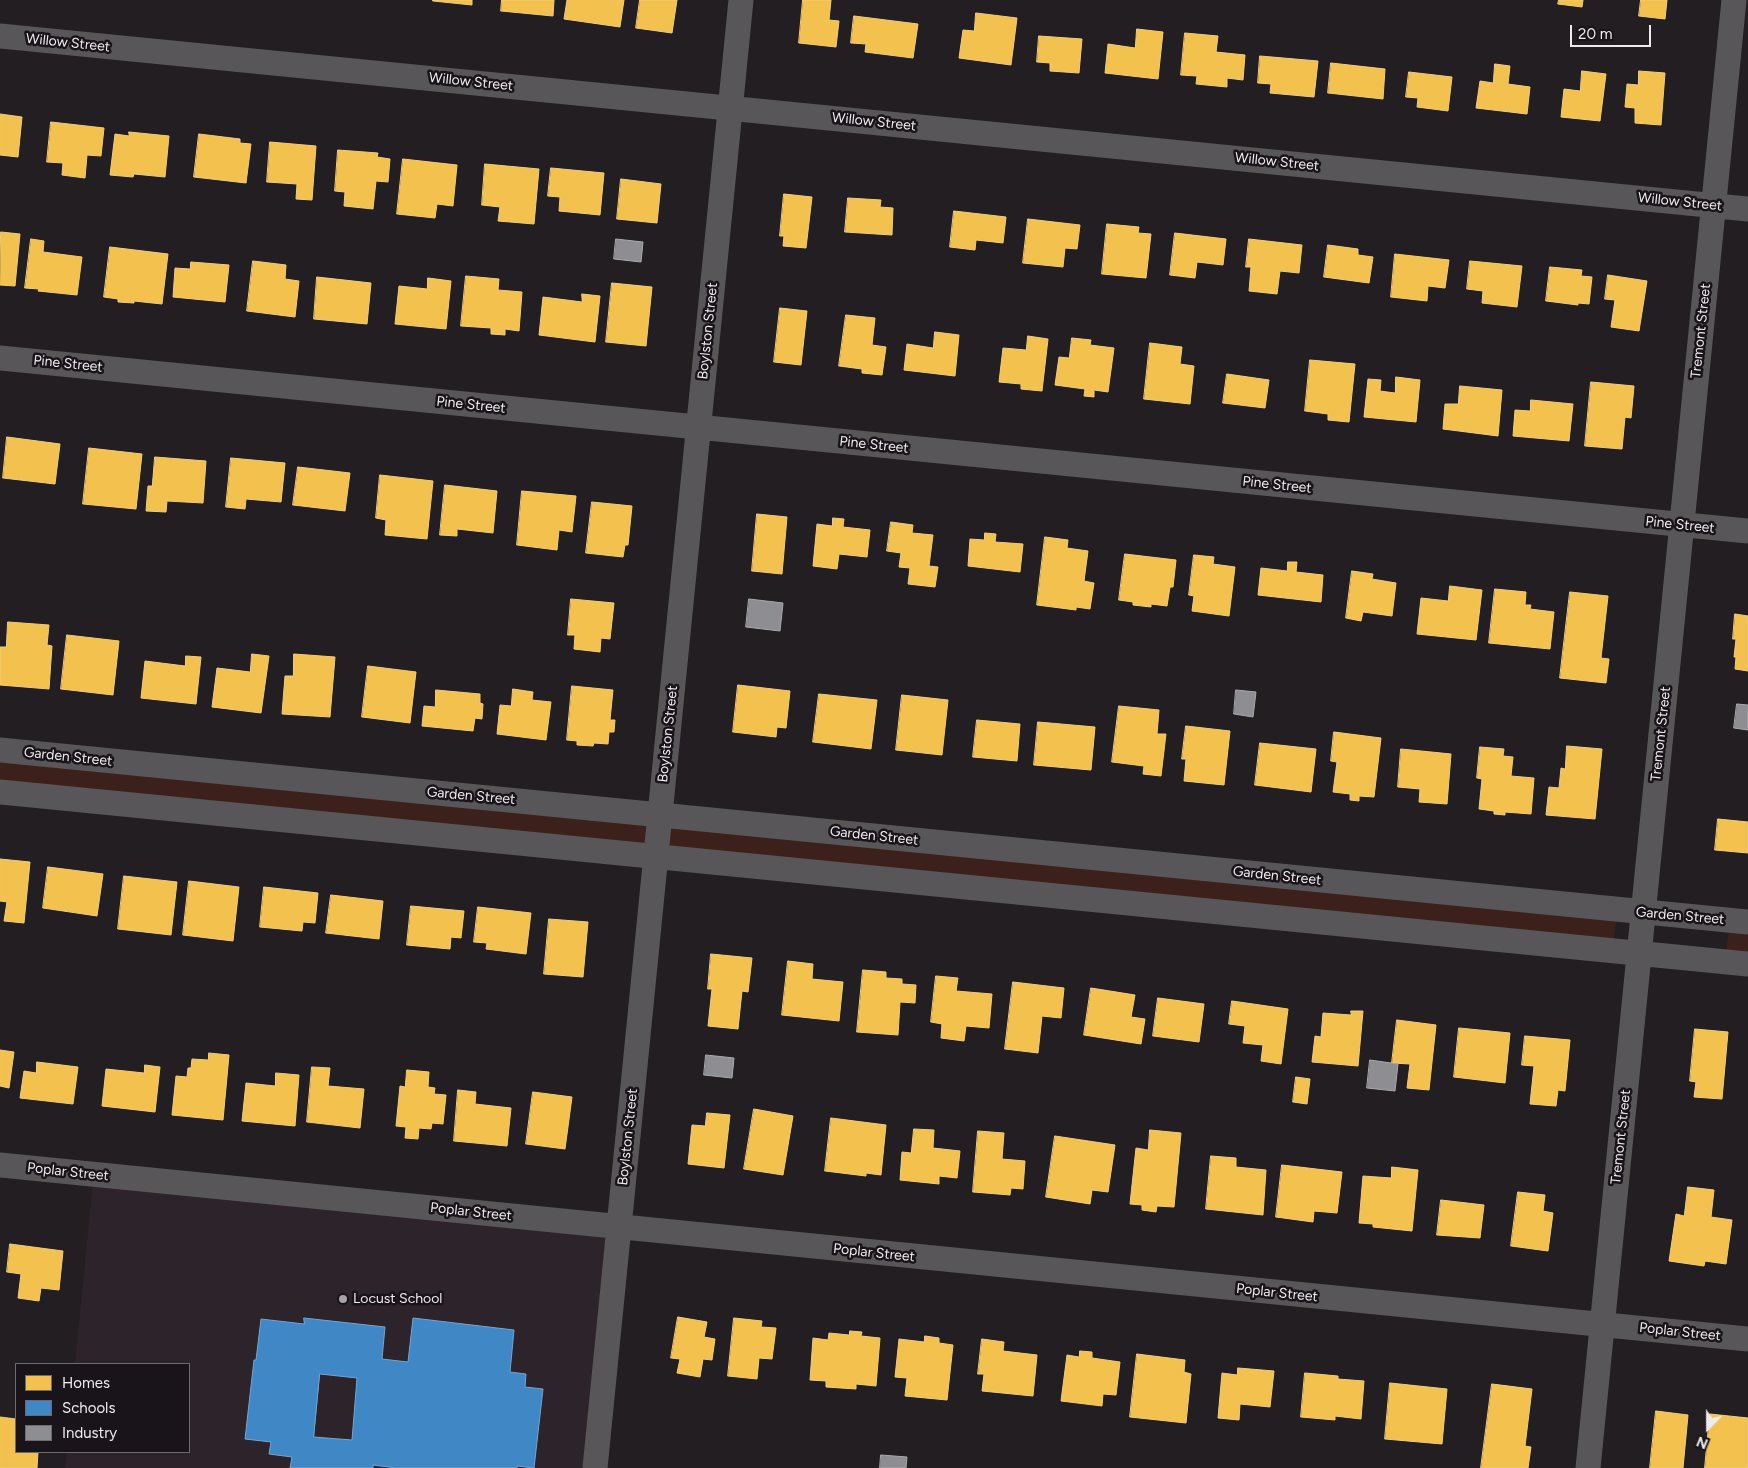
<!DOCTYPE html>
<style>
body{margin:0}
#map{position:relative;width:1748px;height:1468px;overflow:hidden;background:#221e21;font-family:Figtree,sans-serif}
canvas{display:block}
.legend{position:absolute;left:15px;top:1363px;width:175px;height:90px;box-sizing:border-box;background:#191419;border:1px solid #6e6a6e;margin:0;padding:6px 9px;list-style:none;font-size:15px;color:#eeeaee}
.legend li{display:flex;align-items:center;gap:10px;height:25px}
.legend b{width:25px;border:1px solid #6e6a6e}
.north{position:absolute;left:1683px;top:1403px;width:50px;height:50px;-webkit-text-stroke:4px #191419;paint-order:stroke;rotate:202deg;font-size:14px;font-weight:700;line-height:20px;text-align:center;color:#eeeaee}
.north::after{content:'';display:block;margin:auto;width:18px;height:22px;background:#eeeaee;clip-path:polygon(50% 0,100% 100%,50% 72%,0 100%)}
.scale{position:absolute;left:1570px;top:25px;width:81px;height:22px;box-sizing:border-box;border:2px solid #eeeaee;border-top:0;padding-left:6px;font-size:15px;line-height:18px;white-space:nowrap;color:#eeeaee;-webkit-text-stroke:4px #191419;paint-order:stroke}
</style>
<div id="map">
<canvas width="1748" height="1468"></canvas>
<ul class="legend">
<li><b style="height:14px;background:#f2c14e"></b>Homes</li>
<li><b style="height:14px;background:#3f88c5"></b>Schools</li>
<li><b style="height:14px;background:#8d8d92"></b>Industry</li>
</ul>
<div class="north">N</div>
<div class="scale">20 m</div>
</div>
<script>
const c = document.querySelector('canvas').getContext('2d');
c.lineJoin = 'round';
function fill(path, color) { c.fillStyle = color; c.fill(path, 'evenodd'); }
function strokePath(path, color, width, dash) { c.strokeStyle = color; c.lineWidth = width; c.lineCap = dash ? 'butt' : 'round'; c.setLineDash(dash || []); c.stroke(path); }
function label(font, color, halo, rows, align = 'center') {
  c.font = font + ' Figtree,sans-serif'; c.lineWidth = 5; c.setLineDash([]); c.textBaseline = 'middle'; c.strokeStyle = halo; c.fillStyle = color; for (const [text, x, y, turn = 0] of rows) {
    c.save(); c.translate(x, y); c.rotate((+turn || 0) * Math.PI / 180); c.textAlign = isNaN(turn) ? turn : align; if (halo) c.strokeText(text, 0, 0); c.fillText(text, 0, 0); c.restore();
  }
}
fill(new Path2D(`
 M93,1182L611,1234L588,1468H65L67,1452H189V1364H75Z`), '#2c232b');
fill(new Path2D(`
 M0,752L1617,914L1613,947L0,788Z
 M1730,924L1748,926V959L1725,957Z`), '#3c201b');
const homes = new Path2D(`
 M433,0H472V5L433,1Z
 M502,0H554L553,16L501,11Z
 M624,0L620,27L564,19L567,0Z
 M640,0H677L672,33L636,28Z
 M803,0H831L829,20L839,21L836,47L799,43Z
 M1559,0H1583L1582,7L1558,4Z
 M1641,0H1667L1665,19L1639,16Z
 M976,13L1017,18L1011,65L959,58L963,30L974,31Z
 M854,16L918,24L913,58L865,52L866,44L851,43Z
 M1137,29L1163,32L1158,79L1105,73L1108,44L1135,48Z
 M1185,33L1218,36L1216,52L1245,55L1243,80L1227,78V87L1196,84L1197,76L1181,75Z
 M1039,36L1082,39L1079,73L1050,71V63L1037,62Z
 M1260,56L1318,61L1314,97L1270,93L1271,84L1258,83Z
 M1331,63L1385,69L1383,99L1328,93Z
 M1495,64L1510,66L1508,84L1530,87L1527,114L1476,108L1480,81L1493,83Z
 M1582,71L1606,74L1600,121L1561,117L1564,89L1580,91Z
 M1639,71L1665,73L1661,125L1635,123V108L1625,107L1627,84L1638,85Z
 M1409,72L1452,77L1448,111L1417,107L1418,98L1406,97Z
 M0,114L22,117L18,157L0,155Z
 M51,122L104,128L101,156L87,155L85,178L62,175L63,163L47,162Z
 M129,132L169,136L165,177L134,174L133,177L110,175L115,134L129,136Z
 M199,134L240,139V143L251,144L246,183L194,177Z
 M270,142L316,146L312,200L296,199L297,184L267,182Z
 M338,150L378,153L377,157L390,159L388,182L376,181L373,209L344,206L345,192L335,191Z
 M403,159L457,165L453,206L437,204L435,218L397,214Z
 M485,164L539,169L534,224L498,221L500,207L482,205Z
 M551,168L604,173L600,215L559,211L560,197L548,196Z
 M621,179L661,184L657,223L617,219Z
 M784,194L812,197L806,248L783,246L784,236H780Z
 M848,198L881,200L880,207L893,208L892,235L845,232Z
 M954,211L1006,217L1003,243L976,240L975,250L950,247Z
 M1028,219L1080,225L1077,249L1065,248L1063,267L1023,263Z
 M1107,224L1139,227L1138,233L1151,234L1146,278L1102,274Z
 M1,232L20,234L15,286L0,285Z
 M1175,233L1226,239L1223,265L1197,262L1195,278L1170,275Z
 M31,239L44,241L43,252L82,257L77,295L38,291L39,289L25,288Z
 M1249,239L1302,245L1299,273L1280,271L1277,294L1249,291L1251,267H1246Z
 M1328,245L1358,249V255L1373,257L1369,283L1324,277Z
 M110,247L168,254L162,304L134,301V303L118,302V299L104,297Z
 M1395,254L1449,260L1445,288L1428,286L1427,301L1391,297Z
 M253,261L286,265L285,279L299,281L295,317L247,311Z
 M1470,261L1522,266L1517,307L1482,303L1483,291L1467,289Z
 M191,262L229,265L225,302L173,297L175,268L190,269Z
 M1550,267L1582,270L1581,276L1592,277L1589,304L1578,303V305L1546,301Z
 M1608,275L1647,281L1639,331L1611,327L1615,300L1605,299Z
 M466,276L499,279L498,290L522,292L519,331L505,329V335L491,334V328L461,326Z
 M317,277L371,283L367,324L314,319Z
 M428,278L451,281L446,329L395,324L399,286L427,289Z
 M612,283L652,287L646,346L606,342Z
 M582,294L600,296L595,342L539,335L543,297L582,302Z
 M780,308L807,311L801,365L774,362Z
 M846,315L875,318L872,345L886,347L882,375L862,373V369L839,366Z
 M935,332L959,335L955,376L904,370L907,344L933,348Z
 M1028,336L1048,339L1042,391L1021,389V384L999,382L1003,348L1026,350Z
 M1072,338L1091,340L1090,345L1114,348L1108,392L1094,390V397L1084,396L1085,389L1055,385L1059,357L1069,358Z
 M1150,343L1182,347L1180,364L1194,366L1190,404L1144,399Z
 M1310,360L1355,364L1349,422L1328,420V414L1305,411Z
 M1227,374L1269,380L1265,408L1223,403Z
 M1396,377L1420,380L1416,422L1364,417L1368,379L1381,380L1380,391L1395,393Z
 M1591,382L1634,386L1631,418L1625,417L1622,449L1585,446Z
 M1460,386L1502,390L1498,436L1443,429L1445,404H1458Z
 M1531,400L1573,404L1569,441L1513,436L1515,410L1530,411Z
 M7,437L60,444L55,484L3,478Z
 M89,448L142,454L136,509L83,504Z
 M155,457L206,461L203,503L167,501L166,512L146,511L148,486H152Z
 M231,458L285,463L281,502L246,499L245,509L226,507Z
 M298,467L350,473L345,511L293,505Z
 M380,475L433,481L427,539L385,535L386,520L376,518Z
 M445,485L497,491L493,533L457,529V536L440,535Z
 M522,491L576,496L572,532L559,530L557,550L517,545Z
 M592,502L632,506L628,545H625L623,557L586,553Z
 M757,514L787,517L782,574L752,571Z
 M833,518L844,519L843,527L870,530L867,557L839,554L837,569L813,566L817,524L832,526Z
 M891,522L913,525L912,533L933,535L929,566L938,567L935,587L908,584L910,568L899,567L901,553L887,551Z
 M985,533L996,534L995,542L1023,544L1020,572L968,566L970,539L984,540Z
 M1045,537L1068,540L1067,548L1088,551L1084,581L1094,583L1090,609L1076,607V610L1037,605Z
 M1125,554L1176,560L1173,587H1170L1167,606L1151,604V607L1133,605V602L1119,600Z
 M1194,555L1214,557L1213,564L1235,567L1229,616L1192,611L1194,596L1189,595Z
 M1288,562H1297L1296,572L1323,575L1321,602L1258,595L1261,568L1287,571Z
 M1352,571L1373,574L1372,579L1396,583L1392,616L1363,612L1361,621L1346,618Z
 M1450,586L1482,590L1476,640L1417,634L1421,598L1448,601Z
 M1495,589L1526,592L1525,605H1531L1530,609L1554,612L1550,649L1489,643Z
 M1570,592L1608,596L1601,658L1609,659L1606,683L1560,678Z
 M571,599L614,603L610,639L601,638L600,652L574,649L575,635H568Z
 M1735,614L1748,616V671L1735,669L1736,657H1734L1736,639H1733Z
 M8,622L49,625L47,645L52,646L49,689L0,685V647H6Z
 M67,635L119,641L113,695L61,689Z
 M252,654L269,656L261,713L212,707L217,668L250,672Z
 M294,654L335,657L330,717L282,714L285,676H293Z
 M186,656L201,657L196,704L141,698L145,661L185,666Z
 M368,666L416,672L410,723L362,717Z
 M738,685L790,691L786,728L777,727L776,737L733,732Z
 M572,686L613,690L610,720H615L614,732H609L608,744L594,743L593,746L577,745V741L567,740Z
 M513,689L533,692L532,700L551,702L546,740L497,734L500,705L511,706Z
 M436,690L480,694V703L483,704L482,719L475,718L473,731L422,726L424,706L435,707Z
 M819,694L877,700L871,749L813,742Z
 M902,695L948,700L942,755L896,750Z
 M1119,706L1159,710L1157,734H1166L1161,776L1143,774L1144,766L1112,762Z
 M977,720L1020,724L1017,761L973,757Z
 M1038,722L1095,727L1091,770L1034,765Z
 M1186,726L1230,731L1224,785L1184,781L1186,759H1182Z
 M1334,732L1381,738L1374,797L1359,796V801L1350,800V794L1333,792L1337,762L1331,761Z
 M1260,743L1316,749L1311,792L1255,785Z
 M1567,746L1602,749L1595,819L1546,815L1549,787L1559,788L1561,768L1565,769Z
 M1480,747L1504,749L1503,756L1513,757L1511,776L1534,778L1531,814L1505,812V815L1494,814V811L1479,809L1482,779L1477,778Z
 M1401,749L1451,754L1447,804L1419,802L1420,789L1398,787Z
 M1718,819L1748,822V853L1715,850Z
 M0,859L30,862L24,923L4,921L7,902L0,901Z
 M48,867L103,874L97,916L43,908Z
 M124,876L177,882L171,935L118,929Z
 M189,881L239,887L233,941L183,935Z
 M264,887L318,893L315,923L303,922L302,931L260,927Z
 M331,895L383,901L379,939L326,933Z
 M411,906L464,911L461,938L451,937L450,949L407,945Z
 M478,907L531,913L526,954L486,949L487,943L474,942Z
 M549,919L588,922L583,977L544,974Z
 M711,954L752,958L748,992L742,991L738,1029L708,1026L712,989H708Z
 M788,961L813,964L812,979L843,982L839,1021L782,1015Z
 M863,970L886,972V978L902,979V984L916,985L915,1003L900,1002L898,1035L857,1032Z
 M936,976L958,978L956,991L992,994L989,1028L966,1026L964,1041L941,1038L942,1024L931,1022Z
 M1013,982L1064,988L1061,1018L1042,1016L1038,1053L1005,1049Z
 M1091,988L1135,995L1131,1017L1145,1019L1141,1044L1084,1035Z
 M1158,998L1204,1004L1199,1042L1153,1036Z
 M1232,1001L1288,1009L1281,1064L1261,1061L1263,1045L1243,1043L1245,1026L1229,1024Z
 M1351,1011H1363L1358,1066L1312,1062L1315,1036L1321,1037L1323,1013L1351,1015Z
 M1397,1020L1436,1025L1429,1090L1407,1088L1410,1064L1392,1063Z
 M1459,1028L1510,1033L1505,1083L1454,1077Z
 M1695,1029L1728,1032L1722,1099L1694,1097L1696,1082L1690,1081Z
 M1525,1036L1570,1040L1565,1091L1558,1090L1556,1106L1530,1104L1534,1066L1522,1065Z
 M0,1050L14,1052L9,1088L0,1086Z
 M209,1053L229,1055L223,1120L172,1115L176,1076L187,1077L188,1068H191L192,1059L208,1060Z
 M37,1062L78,1067L73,1104L20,1098L24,1071L36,1073Z
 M145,1065L160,1067L155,1112L102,1106L106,1069L144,1073Z
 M312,1067L330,1068L328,1086L364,1089L360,1128L307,1122Z
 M407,1070L429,1072L428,1087L435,1088L434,1094L446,1095L443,1124L432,1123L431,1129L419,1128L418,1139L405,1138L406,1127L396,1126L400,1086L405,1087Z
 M276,1073L299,1075L295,1126L242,1121L246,1083L275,1086Z
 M1296,1077L1310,1079L1307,1104L1293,1102Z
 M458,1090L476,1092L475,1104L511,1108L507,1146L454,1141Z
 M533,1092L572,1097L565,1149L526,1144Z
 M754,1109L793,1116L783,1175L744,1169Z
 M707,1113L730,1115L724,1168L688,1164L692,1125L705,1126Z
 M831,1118L886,1125L881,1175L866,1173V1176L825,1171Z
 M914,1129L934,1130L933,1148L960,1151L957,1178L939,1176V1184L900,1180L902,1152L911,1153Z
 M1150,1130L1181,1133L1174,1207L1157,1206L1156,1212L1142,1210V1205L1130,1204L1136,1148L1148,1150Z
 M978,1131L1004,1133L1002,1159L1025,1161L1023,1189L1011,1188L1010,1195L973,1192Z
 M1055,1136L1115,1145L1108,1192L1092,1190L1090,1204L1046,1197Z
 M1211,1156L1236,1158V1167L1266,1170L1263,1215L1206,1209Z
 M1282,1165L1342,1172L1337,1213L1314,1211L1313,1222L1276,1217Z
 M1392,1167L1418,1170L1412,1231L1373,1227V1224L1359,1223L1363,1176L1391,1178Z
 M1688,1187L1714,1190L1711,1217L1732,1220L1726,1264L1705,1261L1704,1266L1669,1261L1676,1214L1684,1216Z
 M1518,1192L1545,1195L1543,1211L1553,1213L1548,1251L1511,1246Z
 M1441,1200L1484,1205L1480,1238L1437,1235Z
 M10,1244L63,1251L59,1290L41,1288L39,1301L18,1298L21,1274L7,1272Z
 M678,1317L707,1322L704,1337L715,1339L712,1360L703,1359L700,1377L677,1373L680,1359L671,1358Z
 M734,1318L762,1321L761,1327L776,1328L772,1359L759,1358L757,1379L728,1376Z
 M850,1331L862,1332L861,1336L880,1338L876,1386L856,1384V1389L826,1387V1381L810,1380L813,1338L828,1340L829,1333L849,1335Z
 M925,1336L939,1338V1343L953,1345L947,1400L905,1396L907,1378L895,1377L899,1339L924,1342Z
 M982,1339L1004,1342L1003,1351L1037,1355L1033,1396L982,1391L984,1374H978Z
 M1080,1351L1092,1352V1358L1120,1362L1116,1395L1103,1394L1102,1406L1061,1401L1067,1355L1079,1357Z
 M1137,1354L1185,1360L1184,1372L1191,1374L1186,1423L1130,1417Z
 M1238,1368L1274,1371L1270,1407L1240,1404L1239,1420L1218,1418L1222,1373L1237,1375Z
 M1305,1373L1338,1376V1379L1364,1381L1361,1419L1335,1416V1420L1301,1417Z
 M1390,1383L1447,1389L1442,1444L1385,1439Z
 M1492,1384L1532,1389L1525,1446L1531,1447L1528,1468H1481Z
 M1656,1411L1688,1415L1683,1468H1650Z
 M1710,1414L1748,1418V1468H1705Z
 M0,1417L16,1419V1452H38L37,1468H0Z`);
fill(homes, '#f2c14e');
strokePath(homes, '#f1cd7e', 1);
const schools = new Path2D(`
 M304,1318L385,1327L382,1359L408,1362L413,1318L514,1330L510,1372L526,1374L525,1387L543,1389L534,1468L517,1466V1468H396L373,1465V1468H290L292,1457L269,1454L271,1442L245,1439L254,1360H256L261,1319L304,1324ZM320,1374L357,1378L352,1440L314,1437Z`);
fill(schools, '#3f88c5');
strokePath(schools, '#74a5d1', 1);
const industry = new Path2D(`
 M616,239L643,242L641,262L614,259Z
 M749,599L783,603L780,631L746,627Z
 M1236,690L1256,692L1253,717L1234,714Z
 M1737,704L1748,705V730L1734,728Z
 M706,1055L734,1058L732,1078L704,1075Z
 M1370,1060L1398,1064L1395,1091L1367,1088Z
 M881,1455L907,1457L906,1468H880Z`);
fill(industry, '#8d8d92');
strokePath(industry, '#aaa9ae', 1);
strokePath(new Path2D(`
 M0,36L1748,209
 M0,358L1748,531
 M0,750L1748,922
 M0,792L1748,964
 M0,1165L1748,1339
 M595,1468L741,0
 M1588,1468L1734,0`), '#585658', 25);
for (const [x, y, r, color] of [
 [343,1299,5,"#a7a3a6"]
]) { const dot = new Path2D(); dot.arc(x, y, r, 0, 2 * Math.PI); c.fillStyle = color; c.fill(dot); strokePath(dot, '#191419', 2); }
label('14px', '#eeeaee', '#191419', [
 ["Willow Street",68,43,6],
 ["Willow Street",471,82,6],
 ["Willow Street",874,122,6],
 ["Willow Street",1277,162,6],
 ["Willow Street",1680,202,6],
 ["Boylston Street",708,331,-84],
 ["Tremont Street",1701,331,-84],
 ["Pine Street",68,364,6],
 ["Pine Street",471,405,6],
 ["Pine Street",874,445,6],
 ["Pine Street",1277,485,6],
 ["Pine Street",1680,525,6],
 ["Boylston Street",668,734,-84],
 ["Tremont Street",1661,734,-84],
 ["Garden Street",68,757,6],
 ["Garden Street",471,796,5],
 ["Garden Street",874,836,6],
 ["Garden Street",1277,876,6],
 ["Garden Street",1680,916,5],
 ["Boylston Street",628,1137,-84],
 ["Tremont Street",1621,1137,-84],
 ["Poplar Street",68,1172,6],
 ["Poplar Street",471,1212,6],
 ["Poplar Street",874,1253,6],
 ["Poplar Street",1277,1293,6],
 ["Poplar Street",1680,1332,6]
]);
label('14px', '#eeeaee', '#191419', [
 ["Locust School",353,1299]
], 'left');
</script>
